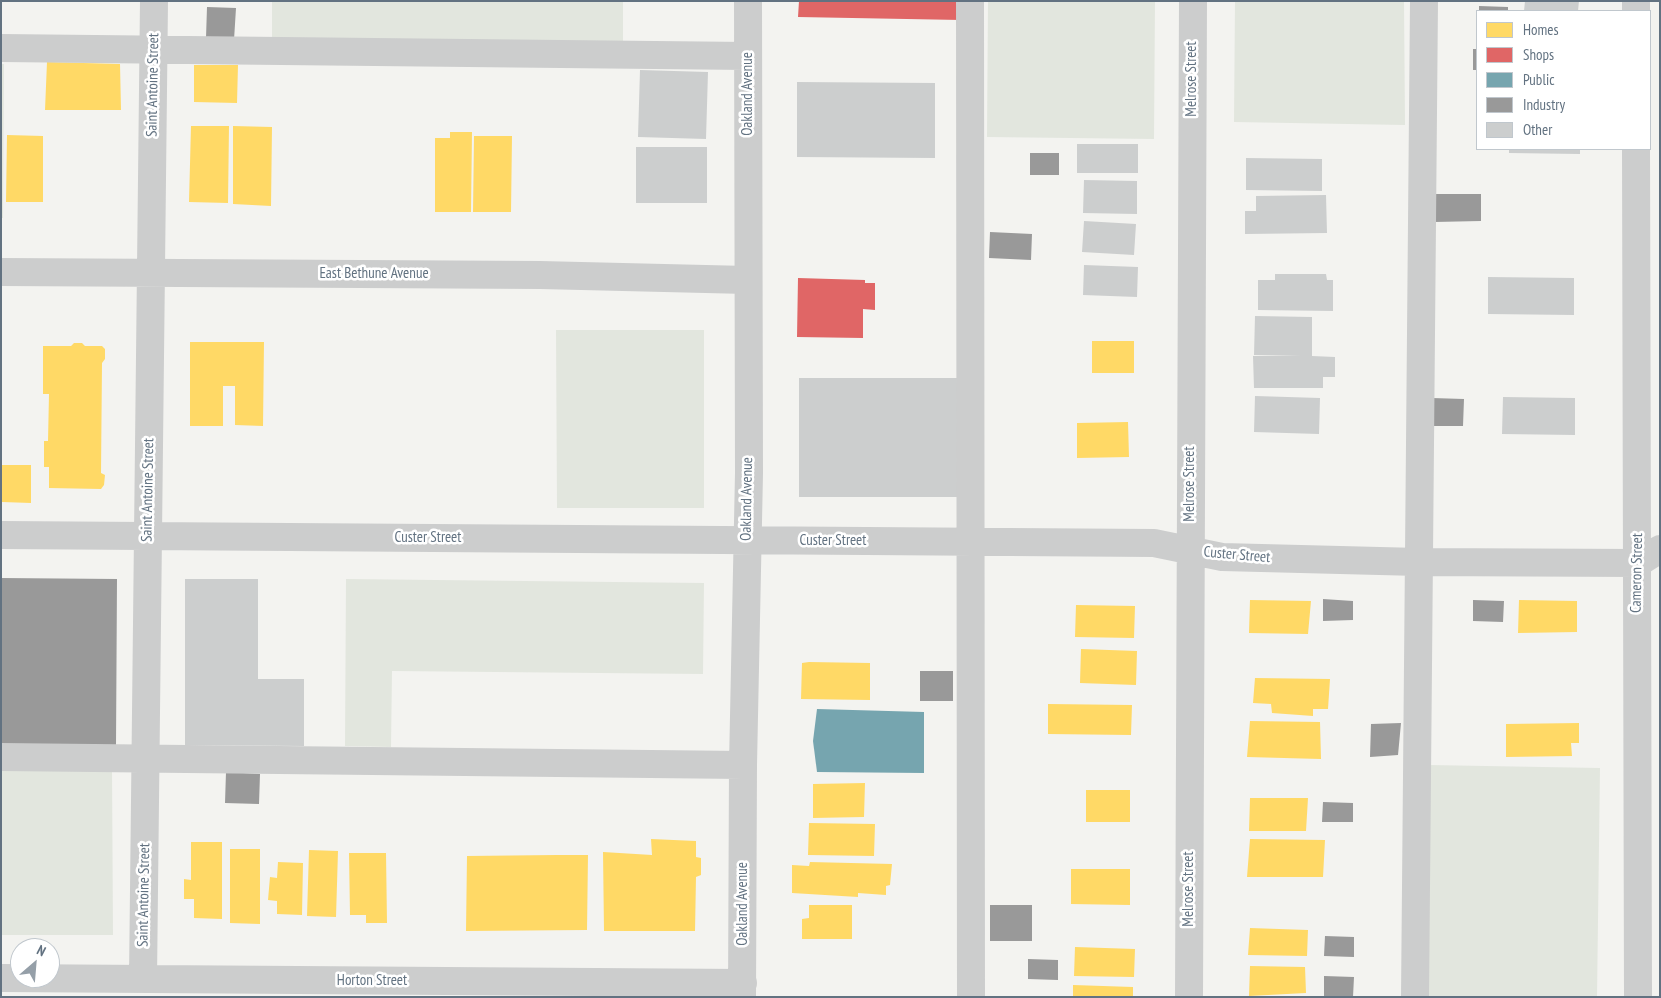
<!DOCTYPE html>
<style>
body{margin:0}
#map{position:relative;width:1661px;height:998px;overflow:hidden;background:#f3f3f0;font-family:"PT Sans Narrow",sans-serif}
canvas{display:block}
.frame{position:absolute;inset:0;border:2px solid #627281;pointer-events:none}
.legend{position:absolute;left:1476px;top:10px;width:175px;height:140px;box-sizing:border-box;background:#fff;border:1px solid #c0c7cd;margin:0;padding:6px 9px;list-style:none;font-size:15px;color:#627281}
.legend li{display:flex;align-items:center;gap:10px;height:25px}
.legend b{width:25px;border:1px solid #c0c7cd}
.north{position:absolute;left:10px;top:938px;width:50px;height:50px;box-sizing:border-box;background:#fff;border:1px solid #c0c7cd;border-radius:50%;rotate:27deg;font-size:14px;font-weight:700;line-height:20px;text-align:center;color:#627281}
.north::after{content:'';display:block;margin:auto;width:18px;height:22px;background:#959fa8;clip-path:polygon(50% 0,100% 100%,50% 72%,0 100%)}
</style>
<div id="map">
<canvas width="1661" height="998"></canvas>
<div class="frame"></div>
<ul class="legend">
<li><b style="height:14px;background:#ffd966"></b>Homes</li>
<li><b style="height:14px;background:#e06666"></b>Shops</li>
<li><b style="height:14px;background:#76a5af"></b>Public</li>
<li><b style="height:14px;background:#999"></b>Industry</li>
<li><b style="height:14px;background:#cccece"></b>Other</li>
</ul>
<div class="north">N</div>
</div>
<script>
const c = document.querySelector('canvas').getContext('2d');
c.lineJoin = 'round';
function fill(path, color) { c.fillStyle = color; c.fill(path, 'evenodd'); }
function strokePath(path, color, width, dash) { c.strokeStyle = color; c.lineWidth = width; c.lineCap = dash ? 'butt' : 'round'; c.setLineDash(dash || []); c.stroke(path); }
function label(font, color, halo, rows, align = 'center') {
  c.font = font + ' "PT Sans Narrow",sans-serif'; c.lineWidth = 5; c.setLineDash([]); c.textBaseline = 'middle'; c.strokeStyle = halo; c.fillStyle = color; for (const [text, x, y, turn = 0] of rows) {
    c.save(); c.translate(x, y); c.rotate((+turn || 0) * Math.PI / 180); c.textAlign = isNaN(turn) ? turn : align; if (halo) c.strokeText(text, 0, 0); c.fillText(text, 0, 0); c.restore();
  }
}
fill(new Path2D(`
 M272,1H623V44L272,40Z
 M988,1H1155L1154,139L987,137Z
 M1235,1H1404L1405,125L1234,122Z
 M1,64H4L3,218H1Z
 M556,330H704V508H557Z
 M346,579L704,583L703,674L392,671L391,747L345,746Z
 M1429,765L1600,768L1597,997H1426Z
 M1,769H112L113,935H1Z`), '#e2e6de');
fill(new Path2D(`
 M47,62L120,64L121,110H45Z
 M194,65H238L237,103L194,102Z
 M191,126H229L228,203L189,202Z
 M233,126L272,127L271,206L233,204Z
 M450,132H472L471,212H435V138H450Z
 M7,135L43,136V202H6Z
 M474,136H512L511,212H473Z
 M1092,341H1134V373H1092Z
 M190,342H264L263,426L235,425V386H223V426H190Z
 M74,343H82L85,346H102L105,349V359L102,363L101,473L105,475L104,485L101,489L49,488V467H44V441H48L49,394H43V346H71Z
 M1128,422L1129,457L1077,458V423Z
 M2,465H31V503L2,502Z
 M1250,600L1311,601L1308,634L1249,633Z
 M1519,600L1577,601V632L1518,633Z
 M1076,605L1135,606L1134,638L1075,637Z
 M1081,649L1137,651L1136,685L1080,683Z
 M809,662L870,663V700L801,699L802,663Z
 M1255,678L1330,679L1328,709H1313V716L1272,713L1271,704L1253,703Z
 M1048,704L1132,705L1131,735L1048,734Z
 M1250,721L1320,722L1321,759L1247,757Z
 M1579,723V743H1571L1572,756L1506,757V724Z
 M865,783L864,817L813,818V784Z
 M1086,790H1130V822H1086Z
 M1250,798H1308L1306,831H1249Z
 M809,823L875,824L874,856L808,855Z
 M651,839L696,841V857L701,858V875L696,877L695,931H604L603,852L652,855Z
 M1250,839L1325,840L1323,877H1247Z
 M191,842H222V919L194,918V899H184V879L191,880Z
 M230,849H260V924L230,923Z
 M309,850L338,851L336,917L307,916Z
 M349,853H386L387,923H366V915H350Z
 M556,855H588L587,930L466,931L467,856Z
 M278,862L303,863L302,915L277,914V901L268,900L270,877L277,878Z
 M810,862L892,864L890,885L886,886V895L858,893V897L792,893V865L809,866Z
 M1071,869H1130V905L1071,904Z
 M809,905H852V939H802V919L809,918Z
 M1250,928L1308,930L1307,956L1248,955Z
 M1075,947L1135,949L1134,977L1074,976Z
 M1250,966L1305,967L1306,993L1249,996Z
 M1073,985L1133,987V997H1073Z`), '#ffd966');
fill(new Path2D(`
 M799,1H961V20L798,17Z
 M798,278L865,280V283H875V310L863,309V338L797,337Z`), '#e06666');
fill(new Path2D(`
 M817,709L924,712V773L817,772L813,741Z`), '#76a5af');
fill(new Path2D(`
 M1479,6L1508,7V11H1479Z
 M207,7L236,8L234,40L206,38Z
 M1473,49H1477V70H1473Z
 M1030,153H1059V175H1030Z
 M1434,194H1481V221L1434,222Z
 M990,232L1032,234L1031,260L989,258Z
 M1432,398L1464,399L1463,426H1431Z
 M1,578L117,579L116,745L1,744Z
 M1323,599L1353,601V620L1323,621Z
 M1473,600L1504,601L1503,622L1473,621Z
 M920,671H953V701H920Z
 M1401,723L1398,755L1370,757L1371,724Z
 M226,772L260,774L259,804L225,803Z
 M1323,802L1353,803V822H1322Z
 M990,905H1032V941H990Z
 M1325,936L1354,937V957L1324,956Z
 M1028,959L1058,960V980L1028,979Z
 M1324,976L1354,977L1353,997L1324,996Z`), '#999');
fill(new Path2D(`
 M1525,1H1579L1578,11H1524Z
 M640,70L708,72L706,139L638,137Z
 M797,82L935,83V158L797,157Z
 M1077,144H1138V173H1077Z
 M636,147H707V203H636Z
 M1509,149H1580V154L1509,153Z
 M1246,158L1322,159V191L1246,190Z
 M1084,180L1137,181V214L1083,213Z
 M1326,195L1327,233L1245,234V211H1256V196Z
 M1084,221L1136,224L1134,255L1082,252Z
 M1084,265L1138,267L1137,297L1083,295Z
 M1275,274H1326L1327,280H1333V311L1258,310V280H1275Z
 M1488,277L1574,278V315L1488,314Z
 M1255,316L1312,317V356L1335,357V377H1323V388H1254L1253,356H1301L1254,355Z
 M799,378H964V497H799Z
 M1255,396L1320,398L1319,434L1254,432Z
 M1503,397L1575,398V435L1502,434Z
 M185,579H258V679H304V746L185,745Z`), '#cccece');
strokePath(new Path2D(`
 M970,1L971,997
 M1636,1V11
 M1,48L748,56
 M1636,149L1638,997
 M1,272L540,275L747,280
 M1,535L1154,543L1222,557L1419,562L1638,563L1660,549
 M1,757L743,765
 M1,978L743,983
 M143,979L154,1
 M742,997L743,765L749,473L748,1
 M1189,997L1193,1
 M1415,997L1424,1`), '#cccdcd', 28);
label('15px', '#627281', '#fff', [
 ["Melrose Street",1192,79,-90],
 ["Saint Antoine Street",153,85,-89],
 ["Oakland Avenue",748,94,-90],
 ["East Bethune Avenue",374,274],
 ["Melrose Street",1190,484,-90],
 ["Saint Antoine Street",148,490,-89],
 ["Oakland Avenue",747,499,-89],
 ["Custer Street",428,538],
 ["Custer Street",833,541],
 ["Custer Street",1237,555,5],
 ["Cameron Street",1637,573,-89],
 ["Melrose Street",1189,889,-90],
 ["Saint Antoine Street",144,895,-89],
 ["Oakland Avenue",743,904,-90],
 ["Horton Street",372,981]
]);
</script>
